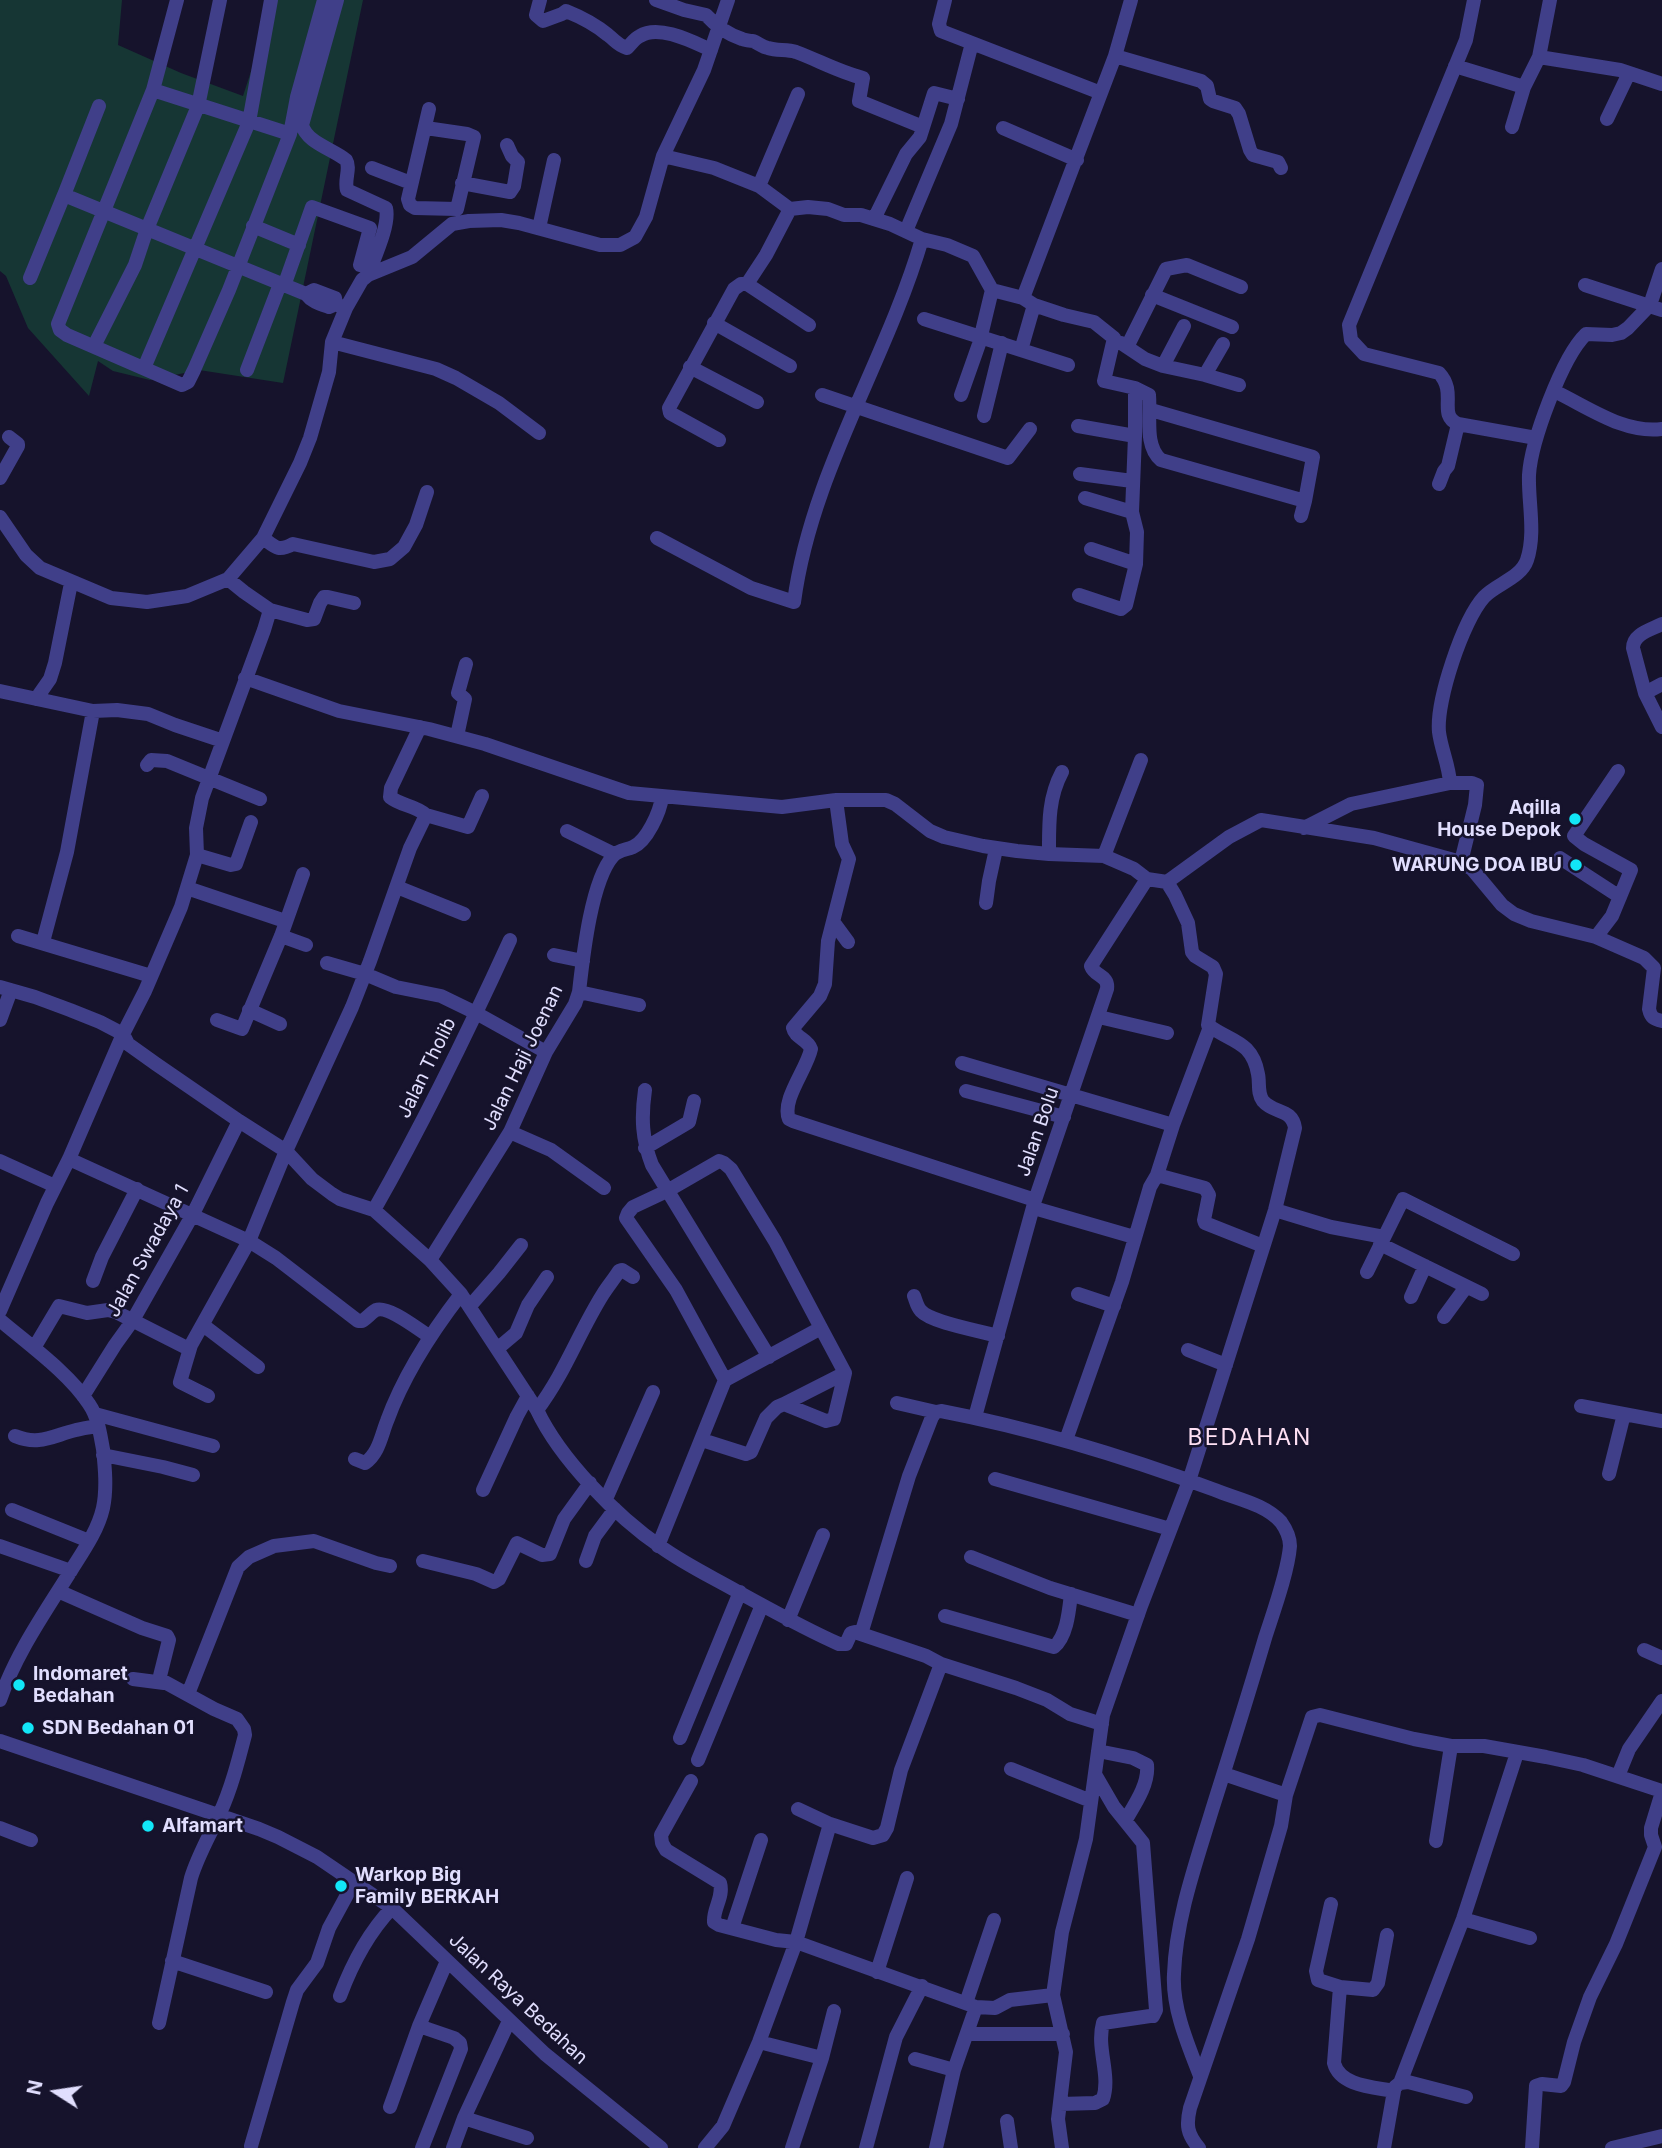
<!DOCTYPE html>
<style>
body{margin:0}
#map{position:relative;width:1662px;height:2148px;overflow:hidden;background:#16132c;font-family:Inter,sans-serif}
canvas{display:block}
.north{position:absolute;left:21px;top:2057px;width:70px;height:70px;-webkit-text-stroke:5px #16132c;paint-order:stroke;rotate:282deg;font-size:19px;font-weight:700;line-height:28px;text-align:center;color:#e1defe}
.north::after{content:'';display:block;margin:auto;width:24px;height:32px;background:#e1defe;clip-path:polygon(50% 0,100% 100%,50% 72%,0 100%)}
</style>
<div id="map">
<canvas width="1662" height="2148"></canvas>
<div class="north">N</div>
</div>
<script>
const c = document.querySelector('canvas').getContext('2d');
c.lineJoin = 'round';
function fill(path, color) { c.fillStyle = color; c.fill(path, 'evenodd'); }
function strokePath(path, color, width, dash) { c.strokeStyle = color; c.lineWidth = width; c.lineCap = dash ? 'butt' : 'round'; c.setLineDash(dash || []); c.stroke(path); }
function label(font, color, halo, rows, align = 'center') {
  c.font = font + ' Inter,sans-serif'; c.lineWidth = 5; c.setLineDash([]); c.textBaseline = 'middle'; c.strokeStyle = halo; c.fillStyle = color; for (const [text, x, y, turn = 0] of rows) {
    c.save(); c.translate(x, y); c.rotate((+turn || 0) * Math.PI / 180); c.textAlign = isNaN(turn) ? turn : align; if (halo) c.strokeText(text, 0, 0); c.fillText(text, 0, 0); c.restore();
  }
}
fill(new Path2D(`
 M0,0H122L118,45L181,73L243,96L274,0H363L283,383L199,370L150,380L113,371L98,361L89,396L28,328L6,276L0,271Z`), '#163634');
strokePath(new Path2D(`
 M177,0L153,90L290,134
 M337,0L302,125C307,143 333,149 346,160C351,168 344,180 347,190L386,208C390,225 374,258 368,275
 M540,0L536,15L543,21L562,14L566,11C581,17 596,25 608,35C616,41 617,45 627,48C631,44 635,38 640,36C659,24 693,42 711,50
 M656,0L684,10L706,15C716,26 727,34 742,39C744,40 751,41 753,41C758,43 763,47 768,48C777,51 787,49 796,52C818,60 839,72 863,78L859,101L923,127
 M945,0L939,24L941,31L1101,93
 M1115,56L1201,81L1207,86L1210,99L1213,101L1235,108L1239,114L1250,150L1253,155L1278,162L1281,168
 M1539,57L1620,70L1662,84
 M1455,66L1524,87
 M153,90L58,324L60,330L67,335L182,385L188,382L194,370L229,290L290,134L297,97L324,0
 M1607,119L1629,73
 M1512,127L1524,87L1539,57L1550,0
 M426,128L467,134L474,137L457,209L415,208L410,205L408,199L429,109
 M1003,128L1077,160
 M663,156L714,168L759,186L790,209L766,255L747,284H741L734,289L669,408L670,413L719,440
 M372,168L411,183
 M462,183L510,192L514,186L518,162L512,156L507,145
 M759,186L798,94
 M64,195L99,106
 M790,209L808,207L828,209L844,215H861L890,224L922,239L947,245L973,256L992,290L1023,298L1034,305L1064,315L1094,322L1114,338L1104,381L1135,388L1149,395C1151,416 1144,446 1161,460L1305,501L1301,516
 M874,219L906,154L920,137L934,93L958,99
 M253,226L299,245
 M539,228L554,160
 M906,231L951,124L972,43
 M30,278L64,195L306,294C312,302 320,304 329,307L336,304
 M747,284L809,325
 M1585,285L1662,310
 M284,286L312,207L370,228L360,265
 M306,294L314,290L335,298L336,304L342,307
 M1152,295L1232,327
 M1023,298L1115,56L1131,0
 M924,319L1021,350L1034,305
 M714,323L790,366
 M332,342L436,369L456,378L499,403L539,433
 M1121,343L1145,359L1163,366L1205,375L1239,385
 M94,346L135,265L147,229L198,106L220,0
 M1127,347L1166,269L1187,265L1241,287
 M1021,350L1068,365
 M1163,366L1184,326
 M690,367L757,402
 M144,368L249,122L271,0
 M247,370L280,284
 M1205,375L1223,344
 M1554,391C1588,407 1624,434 1662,429
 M822,395L1008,458L1030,429
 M961,395L979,344L992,290
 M1151,410L1313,457L1305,501
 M984,416L1002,343
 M1458,424L1536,438
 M1078,426L1135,436
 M1080,474L1132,481
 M0,478L18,446V444L9,437
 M1439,484L1444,471L1448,466L1458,424C1437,415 1458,393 1439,373L1364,354L1351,340L1349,325L1466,40L1474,0
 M1085,498L1132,512
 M0,517L26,555L40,568L111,598L147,602L187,596L228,579L263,538L300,463L310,438L329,372L332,342L346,308L362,280L368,275L412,257L452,224L469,221L501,220L519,223L600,245H620L635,237L646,217L663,156L704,70L728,0
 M263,538C275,547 278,552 293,544L374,562L390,559L404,547L416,525L427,492
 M657,538L751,588L794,602C811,473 886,362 922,239
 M1091,549L1136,564
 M1079,595L1121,609L1126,605L1136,564L1137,532L1132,512L1135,436V388
 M270,610L307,620L314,619L320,603L324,597H328L354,603
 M1662,624C1650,630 1633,634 1633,648L1645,693L1662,727
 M245,678L339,711L429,729L485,744L629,793L782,807L836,800H886L895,804L930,831L944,837L983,846L1017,851L1049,854L1104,856L1134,869L1147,879L1167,882L1229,837L1261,820L1374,838L1461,862L1472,869L1502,905L1514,914L1531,921L1596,937L1644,958L1654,968L1649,1009C1651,1018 1654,1019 1662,1021
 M0,691L93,711L117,710L148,714L175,725L223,741
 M1645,693L1662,684
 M36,699L50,679L55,663L71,583
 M457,736L465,699L458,693L466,664
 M147,765L151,760L167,761L260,799
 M1450,783H1472L1477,785L1475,805L1461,862
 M836,800L842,844L849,859L828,941L825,984L820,996L793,1028C795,1038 808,1039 811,1049C807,1069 781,1100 789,1119L793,1121L1035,1200
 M426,815L468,827L482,796
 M1304,828L1351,804L1450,783C1449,765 1441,749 1439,732C1436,701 1463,620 1484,597C1496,584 1521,578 1527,560C1536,533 1528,502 1529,475C1531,442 1562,357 1586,334L1612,335L1621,333L1628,328L1650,305L1662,269
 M567,831L614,854
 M1049,854C1049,825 1048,798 1062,772
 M197,855L231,865L236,864L251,822
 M1104,856L1141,760
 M1560,858L1620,897
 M397,887L464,914
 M187,888L285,921
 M986,903L989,881L996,849
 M834,923L848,942
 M18,936L151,976
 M281,936L306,945
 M1596,937L1612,916L1631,870L1584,844L1574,836L1618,771
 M43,942L67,852L93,711
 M554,955L583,961
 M327,963L365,974L396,987L441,996L476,1013L546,1052
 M0,987L35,997L70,1010L100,1022L123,1034L128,1044L156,1064L239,1121L286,1151L312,1179L332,1194L340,1199L374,1210L430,1260L461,1294L537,1410C560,1459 617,1517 661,1547C686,1565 714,1578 740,1593C773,1611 805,1629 839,1644H846L851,1633L855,1632L926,1656L941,1664L901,1770L887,1828L883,1835L873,1838L830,1824L796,1942L759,2042L723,2126L705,2148
 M579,992L639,1005
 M249,1010L280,1024
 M1099,1017L1167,1033
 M0,1020L11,990
 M217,1020L242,1029L281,936L303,874
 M962,1063L1173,1125
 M645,1090C641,1118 642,1139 652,1165L769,1357
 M966,1091L1064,1117
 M510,1132L551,1150L604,1188
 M645,1148L689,1122L694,1101
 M69,1159L249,1241L276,1258L358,1321H362C367,1318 372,1312 376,1310C388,1305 419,1330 429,1336
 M0,1161L55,1186
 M1157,1175L1205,1188L1209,1195L1204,1220L1205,1223L1263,1246
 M1034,1208L1134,1237
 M374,1210C424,1122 468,1032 510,940
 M1275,1210L1331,1227L1384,1237
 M1380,1244L1482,1294
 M430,1260L510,1132L546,1052L575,1004L579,992C583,957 591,881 613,856C618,850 626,850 633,847C647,841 660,812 662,797
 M1367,1272L1403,1199L1513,1254
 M93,1281L102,1257L137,1189
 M1078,1294L1114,1306
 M914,1296C916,1301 917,1307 921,1311C932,1323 981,1331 998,1336
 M1411,1297L1425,1266
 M470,1306L499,1273L521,1245
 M0,1311L47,1203L69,1159L123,1034L145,991L181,907L197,855L196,828L202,798L264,630L270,610L244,592L228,579
 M1444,1317L1466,1287
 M0,1320C28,1344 69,1373 89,1404C98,1417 100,1433 103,1449C105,1468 107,1489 103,1508C98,1530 84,1550 72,1569C46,1611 16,1653 0,1700
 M203,1325L258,1367
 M34,1348L59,1306L87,1313L108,1310L116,1312L189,1349
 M497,1349L516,1333L528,1305L547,1277
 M1188,1350L1226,1365
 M83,1396L115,1345L133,1320L193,1214L239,1121
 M208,1396L180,1382L191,1345L249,1241L286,1151L352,1007L370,961L410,848L426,815C415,805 401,806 390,797L391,788L420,727
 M897,1403L936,1412L941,1411C1035,1429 1126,1457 1215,1490C1237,1499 1265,1504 1281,1522C1286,1529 1290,1538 1290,1546C1288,1572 1273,1613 1265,1638C1248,1696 1230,1753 1212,1810C1196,1863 1176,1918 1174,1974C1172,2008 1188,2045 1200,2076
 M784,1404L845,1373
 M1581,1406L1662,1421
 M537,1410C565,1373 579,1332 603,1294C608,1286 614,1279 619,1271L622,1270L633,1277
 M95,1414L213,1446
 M975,1417L1035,1200L1107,989C1109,975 1095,977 1091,966L1147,879
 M15,1436C39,1446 52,1436 76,1430C83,1428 91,1427 98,1426
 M702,1440L746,1454L751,1452L766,1418L777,1407L784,1404L826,1421L834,1419L845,1373L821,1328
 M1066,1440L1122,1282L1150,1187L1157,1175L1173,1125L1210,1027
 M103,1455L163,1467L193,1475
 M355,1459L365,1463C379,1453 381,1436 387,1421C404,1374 431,1333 461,1294
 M1609,1474L1624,1414
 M995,1479L1170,1529
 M483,1490L517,1416L528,1396
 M606,1499L653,1392
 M12,1510L89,1541
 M0,1546L71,1571
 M658,1546L725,1380L821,1328L775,1241L731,1169L724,1163L719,1161L667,1191L633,1207L628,1213L626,1218L676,1290L725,1380
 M971,1557L1050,1588L1138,1615
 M423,1561L476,1574L494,1582L499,1579L517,1543L542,1555L550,1554L564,1519L590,1483
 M586,1561L595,1536L615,1509
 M58,1591L142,1628L167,1636L169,1640L160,1676L161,1680L214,1709L237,1719L244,1729L245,1735C238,1762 231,1789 220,1813C210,1835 198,1855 191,1878L159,2023
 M945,1616L1054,1647C1067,1636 1069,1611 1071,1594
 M788,1620L823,1535
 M861,1634L909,1476L932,1417L936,1412
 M1644,1650L1662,1658
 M941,1664L1016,1688L1047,1700L1070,1714L1102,1724
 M133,1679L164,1683
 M188,1694L238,1567L249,1557L274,1546L314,1541L376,1563L390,1566
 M680,1738L740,1592
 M0,1741L259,1829L278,1837L317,1857L392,1908L545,2054L661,2148
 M1098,1751L1133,1758L1147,1765C1149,1784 1135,1804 1125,1821
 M698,1760L762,1605
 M1011,1769L1091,1801
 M1224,1774L1286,1795
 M1618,1776L1629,1749L1662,1701
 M691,1781L661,1835L662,1843L666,1850L720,1883C724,1897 713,1908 714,1922L719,1925L776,1940L796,1942L976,2007L995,2008L1010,2000L1053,1995
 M798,1809L830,1824
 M0,1828L31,1840
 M1436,1841L1451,1746
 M1331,1904L1316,1971L1318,1980L1340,1987L1334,2063C1340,2086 1373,2087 1394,2091L1384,2148
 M1463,1919L1530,1938
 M736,1929L733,1926L734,1922L761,1840
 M172,1961L266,1992
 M877,1972L907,1878
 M1340,1987L1373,1990L1378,1983L1387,1935
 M340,1996C352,1964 368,1933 392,1908
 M966,2003L994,1920
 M968,2034H1063
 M759,2042L822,2058
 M915,2059L954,2070
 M1400,2083L1463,1919L1517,1753
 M1395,2087L1400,2083L1408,2082L1466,2097
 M1060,2104L1095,2103L1103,2099C1111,2075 1096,2048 1103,2023L1150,2016H1153L1156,2010L1143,1843L1114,1807L1096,1776
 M390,2107L419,2026
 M464,2118L527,2138
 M1007,2121L1011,2148
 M251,2146L293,2002L297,1990L317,1963L329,1928L354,1882
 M422,2148L461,2049L460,2043L454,2038L419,2026L447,1961
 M453,2148L464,2118L509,2021
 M792,2148L822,2058L834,2011
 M866,2148L896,2037L922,1986
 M936,2148L954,2070L976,2007
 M1062,2148L1058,2119L1066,2052L1053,1995L1062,1932L1086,1839L1103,1715L1141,1606L1189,1481L1275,1210L1295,1128C1292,1108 1274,1114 1263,1101C1257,1093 1260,1083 1258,1074C1252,1040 1230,1042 1208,1025L1216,974L1213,967L1195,956L1192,952L1188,923L1175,895L1167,882
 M1199,2148C1187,2134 1186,2125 1190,2108L1248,1939L1281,1826L1286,1795L1312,1717L1320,1715L1414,1739L1451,1746H1484L1546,1757L1583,1765L1662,1791
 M1532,2148L1536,2086L1542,2084L1561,2086L1564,2082L1574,2042L1590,1997L1616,1944L1655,1847L1651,1835V1828L1662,1792
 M1612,2148L1662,2136`), '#403f89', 14);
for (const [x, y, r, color] of [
 [1575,819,7,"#12e6f7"],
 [1576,865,7,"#12e6f7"],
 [19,1685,7,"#12e6f7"],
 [28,1728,7,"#12e6f7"],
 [148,1826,7,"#12e6f7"],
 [341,1886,7,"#12e6f7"]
]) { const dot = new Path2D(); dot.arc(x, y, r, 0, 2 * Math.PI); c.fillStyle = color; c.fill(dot); strokePath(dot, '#16132c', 2.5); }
label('bold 19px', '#e1defe', '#16132c', [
 ["Aqilla",1561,808,"right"],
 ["House Depok",1561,830,"right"],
 ["WARUNG DOA IBU",1562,865,"right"],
 ["Indomaret",33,1674],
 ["Bedahan",33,1696],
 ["SDN Bedahan 01",42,1728],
 ["Alfamart",162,1826],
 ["Warkop Big",355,1875],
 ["Family BERKAH",355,1897]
], 'left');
label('19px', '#e1defe', '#16132c', [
 ["Jalan Haji Joenan",523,1058,-64],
 ["Jalan Tholib",427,1068,-64],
 ["Jalan Bolu",1038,1132,-71],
 ["Jalan Swadaya 1",148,1251,-61],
 ["Jalan Raya Bedahan",518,1999,43]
]);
c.letterSpacing = '2px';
label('23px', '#fee0f4', '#16132c', [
 ["BEDAHAN",1250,1438]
]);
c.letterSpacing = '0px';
</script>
